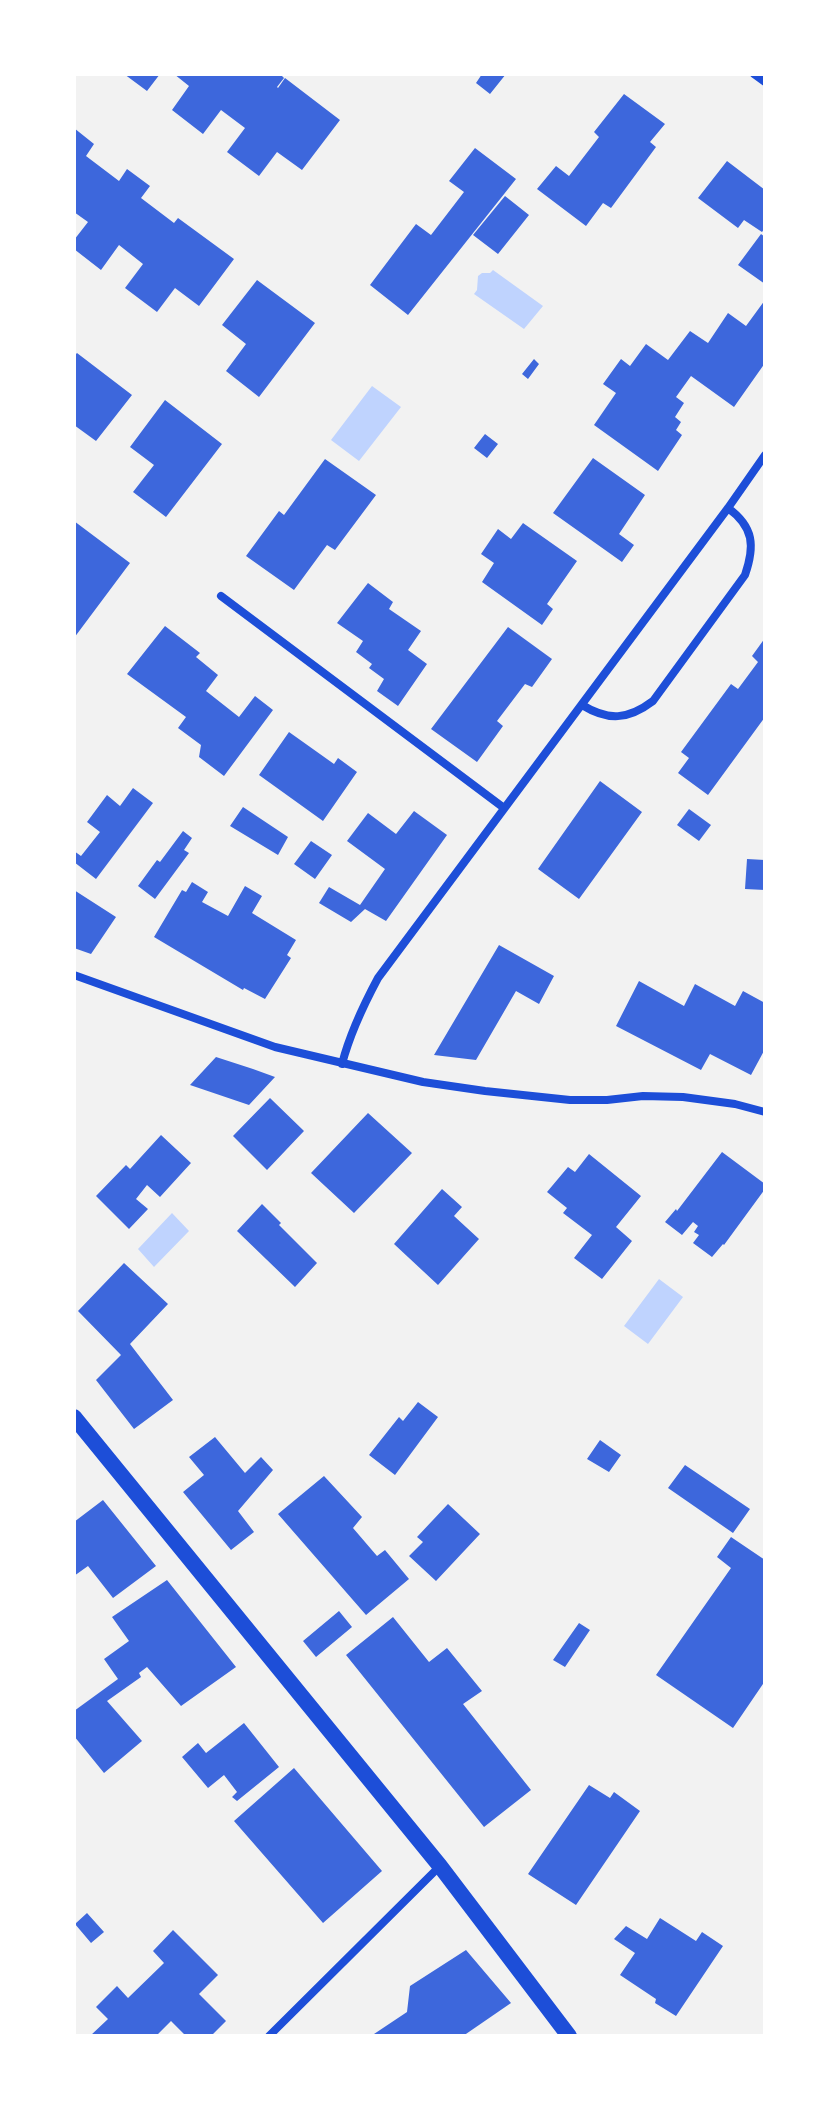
<!DOCTYPE html>
<style>
body{margin:0}
#map{position:relative;width:839px;height:2110px;overflow:hidden;background:#f2f2f2;font-family:Manrope,sans-serif}
canvas{display:block}
.frame{position:absolute;inset:0;border:76px solid #fff;pointer-events:none}
</style>
<div id="map">
<canvas width="839" height="2110"></canvas>
<div class="frame"></div>
</div>
<script>
const c = document.querySelector('canvas').getContext('2d');
c.lineJoin = 'round';
function fill(path, color) { c.fillStyle = color; c.fill(path, 'evenodd'); }
function strokePath(path, color, width, dash) { c.strokeStyle = color; c.lineWidth = width; c.lineCap = dash ? 'butt' : 'round'; c.setLineDash(dash || []); c.stroke(path); }
fill(new Path2D(`
 M493,270L543,306L524,329L474,294L477,290L478,276L482,273H490Z
 M372,386L401,407L359,461L331,440Z
 M172,1213L189,1231L154,1267L138,1249Z
 M659,1279L683,1297L648,1344L624,1326Z`), '#bfd3fe');
fill(new Path2D(`
 M124,74H160L147,91Z
 M174,74H280L284,78L277,87L278,88L285,78L340,120L302,170L277,152L259,176L227,152L245,128L221,110L203,134L172,110L189,86Z
 M482,74H506L490,94L476,83Z
 M624,94L665,124L650,142L656,147L611,208L603,203L586,226L537,189L556,166L569,176L599,137L594,132Z
 M74,128L94,144L86,156L119,181L127,169L150,186L141,198L174,223L178,218L234,259L199,306L175,288L157,312L125,288L143,264L119,245L101,270L74,249V240L88,222L74,212Z
 M475,148L516,179L408,315L370,285L416,224L431,235L464,192L449,181Z
 M727,161L765,190V228L762,232L744,220L738,228L698,198Z
 M505,196L529,215L498,254L473,235Z
 M761,234L765,237V284L738,265Z
 M257,280L315,323L259,397L226,371L246,344L222,325Z
 M765,300V363L734,407L691,376L676,397L684,403L675,417L681,422L676,430L682,435L658,471L594,425L616,393L603,384L621,359L630,366L646,344L668,360L690,331L708,343L728,313L746,326Z
 M77,353L132,395L96,441L74,425V356Z
 M534,359L539,364L528,379L522,374Z
 M165,400L222,444L166,517L133,492L154,465L130,447Z
 M485,434L498,444L487,458L474,448Z
 M593,458L645,495L619,534L634,545L622,562L553,513Z
 M325,459L376,495L335,550L327,545L294,590L246,556L279,511L284,515Z
 M74,521L130,563L74,638Z
 M523,523L577,561L547,604L553,609L542,625L482,582L494,563L481,554L498,529L511,539Z
 M368,583L393,602L389,609L421,631L408,650L427,664L398,706L377,691L384,679L369,668L372,664L356,652L363,641L337,623Z
 M165,626L200,653L196,657L218,675L206,691L239,717L255,696L273,710L224,776L199,757L201,745L178,728L186,717L127,674Z
 M508,627L552,659L532,687L525,684L497,721L503,726L477,762L431,729Z
 M765,638V717L708,795L678,773L689,758L681,752L731,684L738,689L758,662L752,656Z
 M289,732L334,764L338,758L357,772L323,821L259,775Z
 M600,781L642,812L579,899L538,869Z
 M133,788L153,803L96,879L74,862V851L81,856L100,832L87,822L107,795L120,806Z
 M243,807L288,837L278,855L230,826Z
 M689,809L711,825L699,841L677,825Z
 M414,811L447,835L386,921L365,909L351,922L319,903L329,887L360,905L385,869L347,841L368,813L396,834Z
 M183,831L192,838L184,850L189,853L155,899L138,886L157,860L160,862Z
 M311,841L332,855L315,879L294,864Z
 M747,859L765,860V890L745,889Z
 M192,882L208,892L202,902L228,916L245,886L262,896L252,913L296,940L287,955L291,958L265,999L244,988L243,990L154,937L182,890L186,892Z
 M74,890L116,917L91,954L74,948Z
 M499,945L554,976L539,1004L516,991L476,1060L434,1055Z
 M639,981L684,1006L695,984L735,1006L743,991L765,1003V1049L751,1075L710,1054L701,1070L616,1026Z
 M216,1057L253,1069L275,1077L249,1105L190,1085Z
 M270,1098L304,1131L267,1170L233,1136Z
 M368,1113L412,1153L354,1213L311,1173Z
 M161,1135L191,1163L160,1197L147,1185L136,1199L148,1209L129,1229L96,1196L126,1165L130,1169Z
 M722,1152L765,1184V1189L724,1245L723,1244L712,1257L693,1243L699,1235L694,1232L698,1226L693,1222L682,1235L665,1222L676,1209L677,1211Z
 M589,1154L641,1196L616,1227L632,1241L602,1279L574,1258L592,1235L563,1213L567,1208L547,1192L568,1167L575,1172Z
 M442,1189L462,1207L454,1216L479,1239L438,1285L394,1244Z
 M262,1204L281,1223L279,1225L317,1263L295,1287L237,1231Z
 M124,1263L168,1304L130,1344L173,1400L134,1429L96,1380L121,1355L78,1311Z
 M418,1402L438,1417L395,1475L369,1455L399,1417L403,1421Z
 M215,1437L245,1473L261,1457L273,1470L238,1511L254,1532L231,1550L183,1492L204,1475L189,1457Z
 M600,1440L621,1455L609,1472L587,1459Z
 M685,1465L750,1509L733,1533L668,1488Z
 M324,1476L362,1517L353,1528L377,1556L385,1550L409,1579L366,1615L278,1514Z
 M103,1500L156,1566L113,1598L88,1566L74,1576V1522Z
 M448,1504L480,1534L436,1581L409,1556L423,1542L417,1537Z
 M731,1537L765,1560V1681L733,1728L656,1675L731,1568L717,1557Z
 M167,1580L236,1667L181,1706L147,1667L139,1673L141,1677L107,1701L142,1741L104,1773L74,1736V1711L118,1679L104,1659L129,1641L112,1617Z
 M339,1611L352,1627L316,1657L303,1641Z
 M393,1617L429,1662L447,1648L482,1691L463,1704L531,1790L484,1827L346,1655Z
 M579,1623L590,1630L565,1667L553,1660Z
 M244,1723L279,1767L237,1801L232,1797L237,1792L224,1775L208,1788L182,1757L198,1743L206,1753Z
 M294,1768L382,1871L323,1923L234,1821Z
 M589,1785L610,1798L614,1792L640,1811L576,1905L528,1874Z
 M87,1913L104,1932L91,1943L75,1924Z
 M660,1918L696,1941L702,1932L723,1946L676,2016L655,2003L656,1999L620,1975L635,1953L614,1939L626,1926L647,1939Z
 M173,1930L218,1975L199,1994L226,2021L211,2036H186L171,2021L156,2036H90L108,2019L96,2007L117,1986L128,1998L164,1963L153,1951Z
 M466,1950L511,2003L463,2036H371L407,2012L410,1986Z`), '#3d67dc');
strokePath(new Path2D(`
 M754,74L765,82
 M221,596L504,808
 M582,705C608,721 628,720 653,701L745,575C755,546 754,527 728,508
 M74,975L275,1047L423,1082L485,1091L570,1100H607L643,1096L683,1097L735,1104L765,1112
 M342,1064C350,1033 363,1006 378,978L728,508L765,455
 M269,2036L440,1866`), '#1d4ed8', 8);
strokePath(new Path2D(`
 M74,1417L440,1866L569,2036`), '#1d4ed8', 16);
</script>
